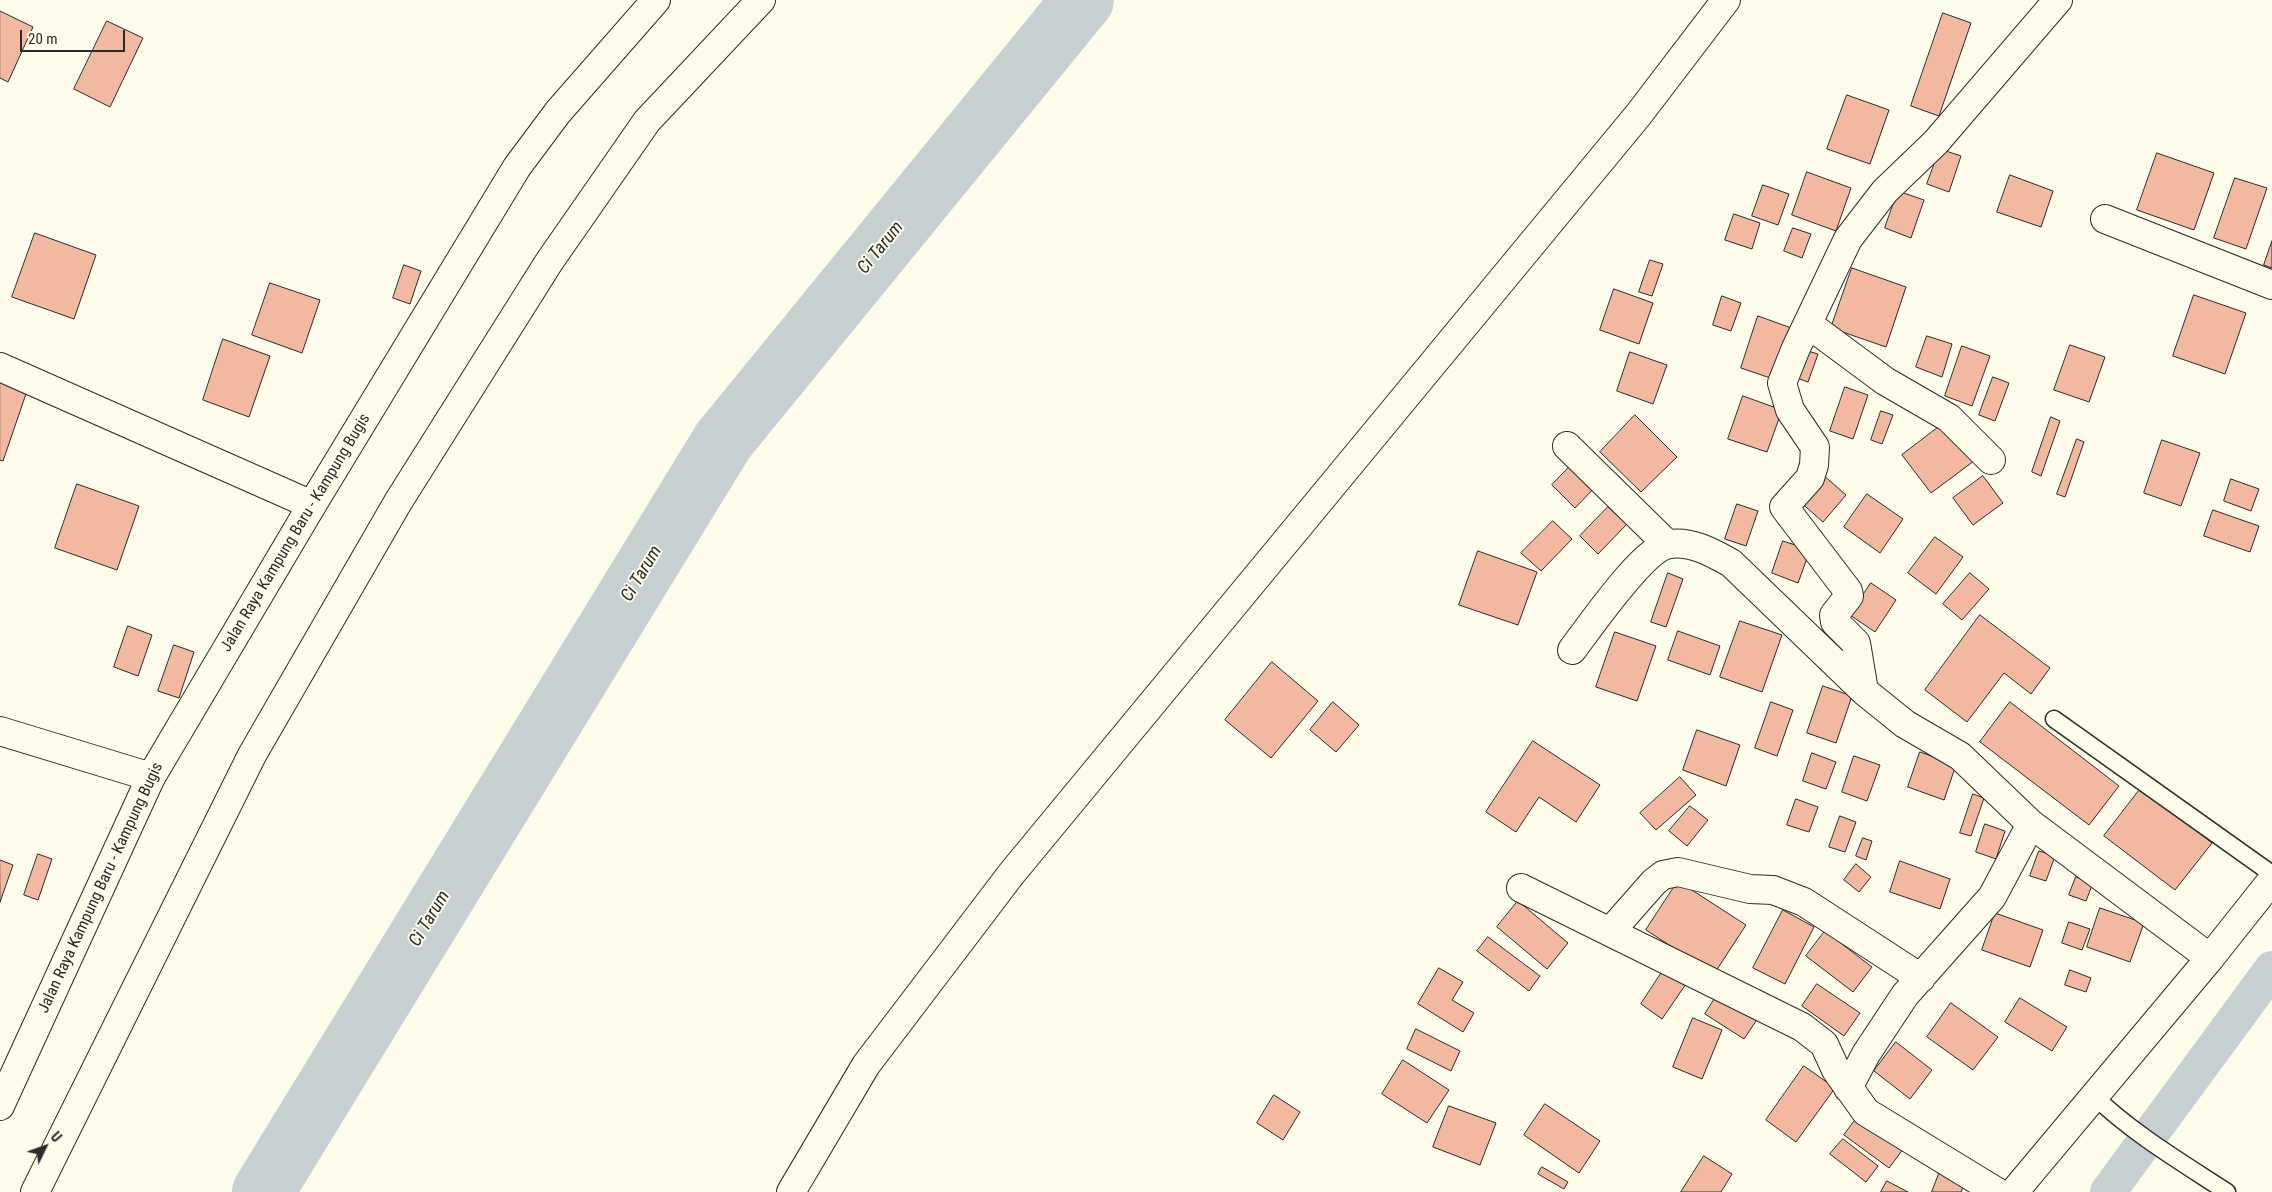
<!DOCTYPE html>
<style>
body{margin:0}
#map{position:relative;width:2272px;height:1192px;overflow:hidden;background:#fdfbea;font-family:"Roboto Condensed",sans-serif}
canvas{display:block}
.north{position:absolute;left:20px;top:1122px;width:50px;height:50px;-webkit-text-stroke:4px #fdfbea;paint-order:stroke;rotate:48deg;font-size:14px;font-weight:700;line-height:20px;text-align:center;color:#2b2b2b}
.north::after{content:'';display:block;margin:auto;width:18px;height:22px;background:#2b2b2b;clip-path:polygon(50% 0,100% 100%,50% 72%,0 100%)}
.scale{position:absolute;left:20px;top:30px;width:105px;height:22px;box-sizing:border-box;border:2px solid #2b2b2b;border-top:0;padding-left:6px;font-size:15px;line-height:18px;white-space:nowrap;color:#2b2b2b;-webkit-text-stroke:4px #fdfbea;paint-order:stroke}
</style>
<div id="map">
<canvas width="2272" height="1192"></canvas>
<div class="north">U</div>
<div class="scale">20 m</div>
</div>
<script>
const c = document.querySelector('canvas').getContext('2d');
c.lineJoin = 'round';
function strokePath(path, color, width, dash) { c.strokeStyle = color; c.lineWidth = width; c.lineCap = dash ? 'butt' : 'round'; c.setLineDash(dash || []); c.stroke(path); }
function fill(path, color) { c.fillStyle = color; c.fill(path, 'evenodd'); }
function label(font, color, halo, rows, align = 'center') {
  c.font = font + ' "Roboto Condensed",sans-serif'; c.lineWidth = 4; c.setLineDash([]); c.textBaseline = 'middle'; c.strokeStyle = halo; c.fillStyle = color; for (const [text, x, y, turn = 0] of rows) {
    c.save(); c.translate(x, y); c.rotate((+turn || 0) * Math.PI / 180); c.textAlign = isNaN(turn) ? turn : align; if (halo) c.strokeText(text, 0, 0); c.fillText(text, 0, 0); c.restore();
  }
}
strokePath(new Path2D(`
 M2108,1192L2272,969`), '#c7d0d0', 36);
strokePath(new Path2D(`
 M263,1192L723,441L1083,0`), '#c7d0d0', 62);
const building = new Path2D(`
 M0,11L33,27L8,82L0,78Z
 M1943,13L1971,23L1939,116L1911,106Z
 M107,21L143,38L110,107L74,89Z
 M1847,95L1889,110L1870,164L1827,149Z
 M1940,149L1961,156L1949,192L1927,184Z
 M2157,153L2214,173L2194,230L2137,210Z
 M1807,172L1851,188L1836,231L1792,215Z
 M2010,175L2053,191L2041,227L1997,212Z
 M2235,178L2267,188L2246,249L2214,238Z
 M1763,185L1789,194L1778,225L1752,216Z
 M1898,191L1924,200L1911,238L1885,228Z
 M1734,214L1760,223L1752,249L1725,240Z
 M1793,228L1811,234L1802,258L1784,251Z
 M35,233L96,255L74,319L12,297Z
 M2272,241V268L2264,265Z
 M1650,260L1663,264L1652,296L1639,292Z
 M404,265L421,271L410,304L393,298Z
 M1852,268L1906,287L1886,347L1831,328Z
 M270,283L320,300L302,353L252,335Z
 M1614,289L1653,303L1639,344L1600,330Z
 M2194,295L2246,313L2225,374L2173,356Z
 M1722,296L1741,303L1731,331L1713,325Z
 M1758,316L1797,330L1779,381L1741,368Z
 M1927,336L1952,344L1942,377L1916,367Z
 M223,339L270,356L249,417L203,400Z
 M2070,345L2105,357L2089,402L2054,390Z
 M1962,346L1990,356L1972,406L1945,396Z
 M1804,350L1818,354L1808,382L1794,377Z
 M1630,352L1667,365L1653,404L1617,391Z
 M1993,377L2009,383L1995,421L1979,415Z
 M0,378L28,388L3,461L0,460Z
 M1845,387L1868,395L1853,439L1830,431Z
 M1743,396L1782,410L1767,452L1728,439Z
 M1881,411L1893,415L1882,444L1871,440Z
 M1635,415L1677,457L1641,492L1600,452Z
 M2051,417L2060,421L2041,476L2032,472Z
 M1944,423L1974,461L1931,493L1902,455Z
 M2077,439L2084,442L2065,497L2057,494Z
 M2162,440L2200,453L2181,506L2144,493Z
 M1574,462L1598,484L1575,508L1552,485Z
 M1822,474L1846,495L1823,522L1798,500Z
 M1983,476L2003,503L1973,525L1953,498Z
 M2231,479L2259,489L2251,511L2224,501Z
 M77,484L139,506L117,570L55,548Z
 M1867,494L1903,519L1880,553L1844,527Z
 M1737,504L1758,511L1746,546L1725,539Z
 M1608,507L1627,524L1598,554L1580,536Z
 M2213,510L2259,526L2250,552L2204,536Z
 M1553,521L1572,539L1541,571L1521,553Z
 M1935,537L1963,557L1936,594L1908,573Z
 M1783,541L1810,550L1798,583L1772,573Z
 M1478,551L1537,572L1518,625L1459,605Z
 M1668,573L1683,579L1666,627L1651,622Z
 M1970,573L1989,589L1962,620L1943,604Z
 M1871,583L1896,600L1875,632L1850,615Z
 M1980,615L2050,668L2031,694L2004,673L1967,722L1925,690Z
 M1740,621L1782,635L1762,692L1720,677Z
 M128,626L152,635L138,676L114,667Z
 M1678,631L1720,646L1710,675L1668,660Z
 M1615,632L1656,646L1637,701L1596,687Z
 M174,645L194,652L179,698L158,691Z
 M1272,662L1318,701L1271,758L1225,720Z
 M1823,686L1852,696L1836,743L1807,733Z
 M1333,702L1359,725L1336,752L1310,730Z
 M1771,702L1793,710L1777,756L1755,748Z
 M2010,702L2119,786L2089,825L1980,742Z
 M1697,730L1740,745L1726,786L1683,770Z
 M1533,741L1600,785L1576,822L1539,797L1516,832L1486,812Z
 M1920,752L1956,765L1944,800L1908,787Z
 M1812,753L1836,762L1826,789L1803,781Z
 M1854,756L1880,765L1867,801L1842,792Z
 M1680,777L1696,795L1656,830L1640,813Z
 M2141,788L2212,843L2175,890L2104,836Z
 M1973,794L1984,798L1971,836L1960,833Z
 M1796,799L1818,807L1809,832L1787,825Z
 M1690,806L1708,820L1687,846L1669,831Z
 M1840,816L1856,822L1845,852L1829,847Z
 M1985,824L2005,831L1996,859L1976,852Z
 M1863,838L1872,841L1866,860L1856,856Z
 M2039,851L2055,856L2046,881L2030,876Z
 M38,854L52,859L38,900L24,895Z
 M0,860L13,865L0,902Z
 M1900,861L1950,879L1940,909L1890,892Z
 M1856,864L1871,877L1859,892L1844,880Z
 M2076,877L2093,883L2086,901L2069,895Z
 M1678,881L1746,925L1714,974L1646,930Z
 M1518,901L1568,943L1547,969L1497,927Z
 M2100,908L2144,923L2130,962L2087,947Z
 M1783,910L1814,927L1785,984L1753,968Z
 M1995,913L2043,930L2030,967L1982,950Z
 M2069,922L2090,929L2082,950L2062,943Z
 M1825,931L1872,967L1853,992L1806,956Z
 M1488,937L1540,976L1529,991L1477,951Z
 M1666,966L1688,981L1662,1019L1641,1004Z
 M1439,968L1463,982L1452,1000L1474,1013L1463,1032L1418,1004Z
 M2070,970L2091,978L2086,992L2065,985Z
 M1817,984L1860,1013L1844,1036L1802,1006Z
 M1719,992L1758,1018L1744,1039L1705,1014Z
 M2020,998L2067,1027L2052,1051L2005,1022Z
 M1951,1003L1998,1037L1973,1070L1927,1037Z
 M1693,1018L1722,1030L1702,1079L1673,1067Z
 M1416,1029L1460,1051L1451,1071L1407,1049Z
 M1896,1042L1932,1070L1910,1099L1874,1071Z
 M1403,1060L1449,1090L1427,1123L1382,1094Z
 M1804,1066L1835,1088L1796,1142L1766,1120Z
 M1274,1095L1300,1112L1283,1140L1257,1123Z
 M1545,1104L1600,1141L1579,1173L1524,1135Z
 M1449,1106L1496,1123L1480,1165L1433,1147Z
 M1859,1115L1904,1148L1889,1168L1844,1135Z
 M1843,1139L1878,1166L1866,1182L1830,1154Z
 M1704,1156L1732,1174L1721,1192H1681Z
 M1942,1166L1967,1177L1961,1192H1932Z
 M1542,1167L1568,1182L1564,1189L1538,1174Z
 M1887,1181L1908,1192H1881Z`);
fill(building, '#f2b8a0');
strokePath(building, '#2b2b2b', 1);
const service = new Path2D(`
 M2054,719L2272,874
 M2093,1095C2132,1133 2181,1162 2227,1192`);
const minor = new Path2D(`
 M2058,0L1936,142L1885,191L1848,239L1796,348L1782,383L1790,410L1815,447L1814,465L1810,478L1784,507L1848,591L1849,596L1834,615L1835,622L1856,643L1864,691L1905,724L1960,756L2031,824L2210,958
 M2105,219L2272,285
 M1808,324L1885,381L1949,418L1991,460
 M0,367L312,505
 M1567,446L1667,544
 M1572,650C1589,628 1644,547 1670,544C1692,541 1713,553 1731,563L1864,691
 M0,731L151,777
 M1521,888L1802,1027L1824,1044L1836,1070L1866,1112L1997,1192
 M1610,932L1654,882L1663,875L1678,872L1750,889L1773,890L1804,902L1921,978
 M1848,1088L1866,1054L1905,995L1992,897L2031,824
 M35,1192L252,755L398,502L549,262L647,121L761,0
 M791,1192L866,1065L1012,873L1639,114L1726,0`);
const tertiary = new Path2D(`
 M0,1106L151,777L312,505L517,167L558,112L656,0
 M2014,1192L2210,958L2272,880`);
strokePath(service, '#2b2b2b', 19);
strokePath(minor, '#2b2b2b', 30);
strokePath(tertiary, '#2b2b2b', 30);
strokePath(service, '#fdfbea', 16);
strokePath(minor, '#fdfbea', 28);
strokePath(tertiary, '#fdfbea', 28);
label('16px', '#2b2b2b', '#fdfbea', [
 ["Jalan Raya Kampung Baru - Kampung Bugis",296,533,-59],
 ["Jalan Raya Kampung Baru - Kampung Bugis",101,888,-65]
]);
label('italic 18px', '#2b2b2b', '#fdfbea', [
 ["Ci Tarum",881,248,-51],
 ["Ci Tarum",642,574,-59],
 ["Ci Tarum",430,919,-59]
]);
</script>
